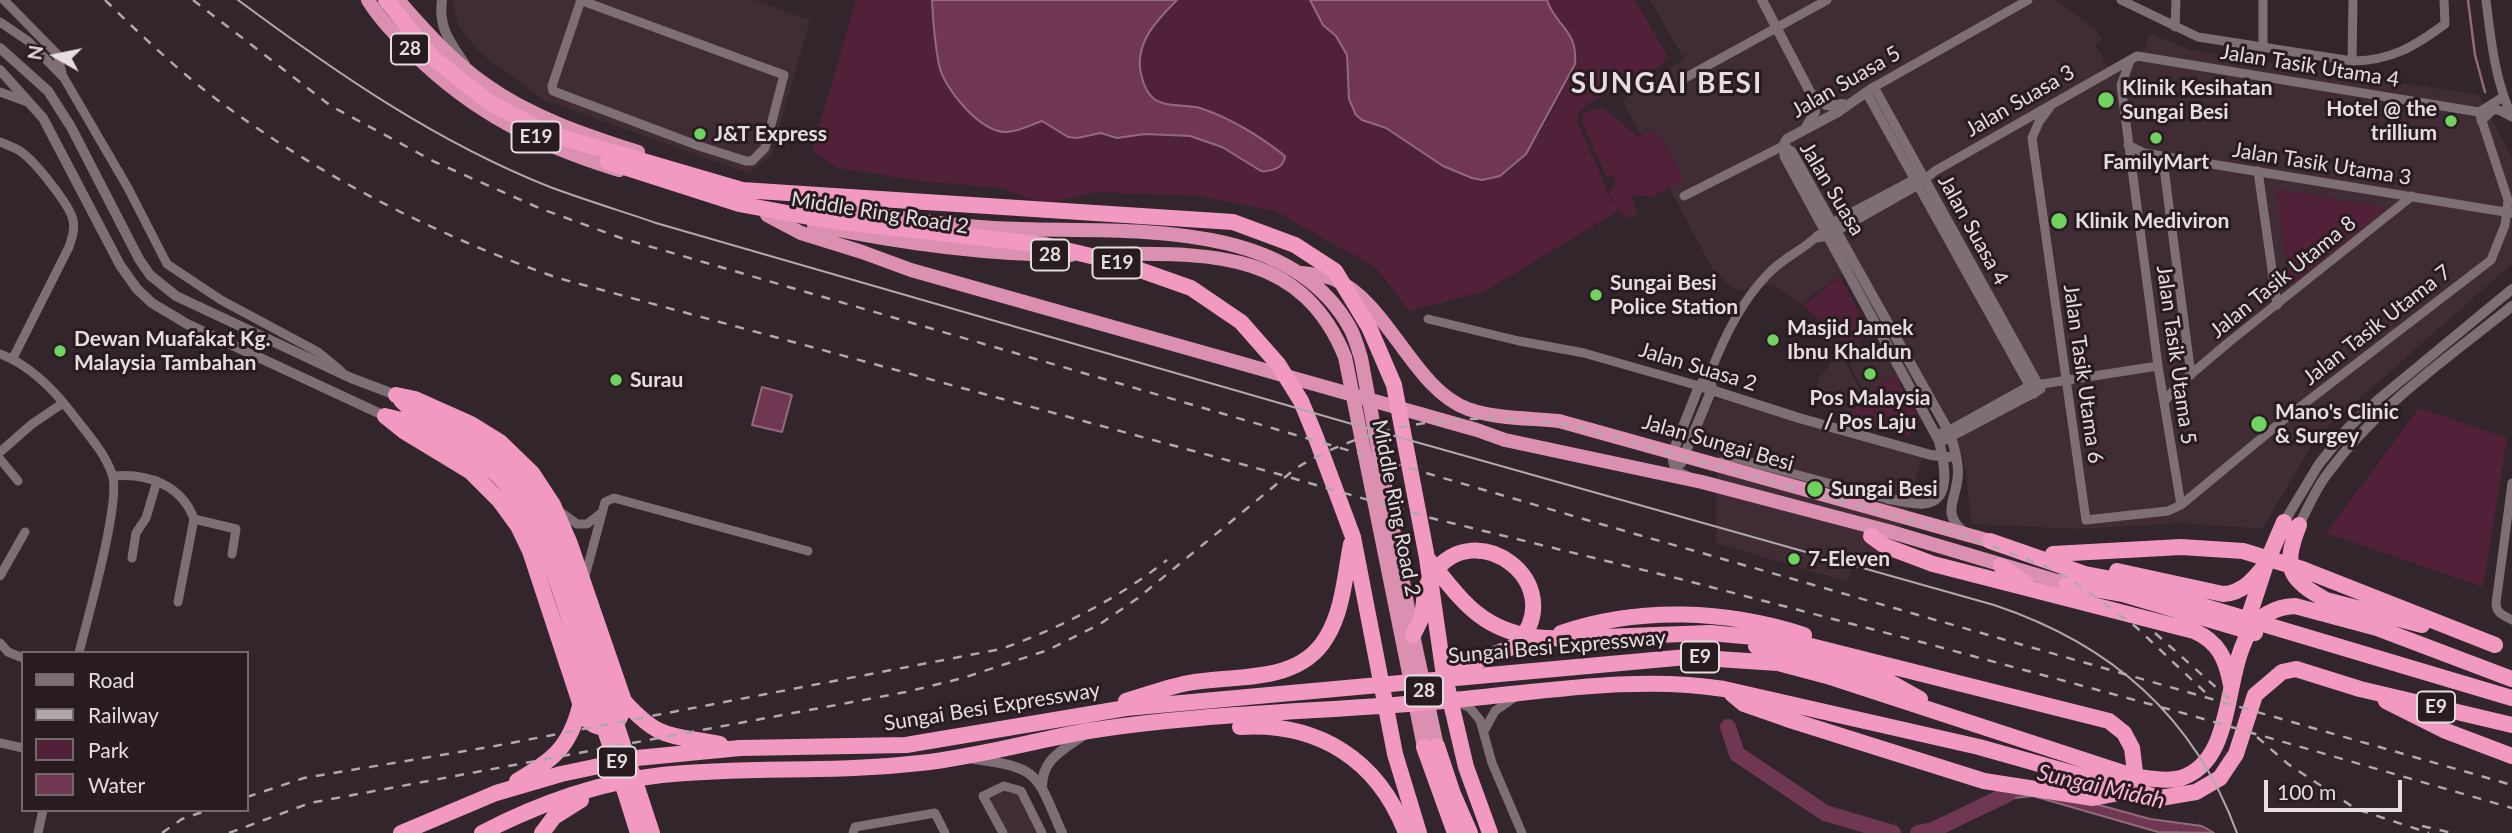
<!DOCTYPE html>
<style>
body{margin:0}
#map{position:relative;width:2512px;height:833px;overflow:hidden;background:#32252b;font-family:Lato,sans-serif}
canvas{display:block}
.legend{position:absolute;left:21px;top:651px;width:228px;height:161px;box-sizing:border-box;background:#281c21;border:2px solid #74696d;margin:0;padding:9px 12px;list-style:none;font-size:21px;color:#e5dde0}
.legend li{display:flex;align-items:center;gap:14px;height:35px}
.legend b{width:35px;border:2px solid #74696d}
.north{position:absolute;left:21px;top:21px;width:70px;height:70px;-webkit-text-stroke:5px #281c21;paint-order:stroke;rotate:279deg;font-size:19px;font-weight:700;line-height:28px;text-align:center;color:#e5dde0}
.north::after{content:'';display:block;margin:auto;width:24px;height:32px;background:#e5dde0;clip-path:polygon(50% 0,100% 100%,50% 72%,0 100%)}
.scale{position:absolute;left:2264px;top:780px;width:138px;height:32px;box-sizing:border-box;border:4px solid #e5dde0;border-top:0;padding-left:9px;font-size:21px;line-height:24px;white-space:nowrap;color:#e5dde0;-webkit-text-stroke:5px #281c21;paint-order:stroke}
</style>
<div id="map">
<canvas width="2512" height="833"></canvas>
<ul class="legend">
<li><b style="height:9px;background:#7e6f75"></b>Road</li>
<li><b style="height:9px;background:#b1a8ac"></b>Railway</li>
<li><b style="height:19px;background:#502139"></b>Park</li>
<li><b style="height:19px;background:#703753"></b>Water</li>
</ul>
<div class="north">N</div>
<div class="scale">100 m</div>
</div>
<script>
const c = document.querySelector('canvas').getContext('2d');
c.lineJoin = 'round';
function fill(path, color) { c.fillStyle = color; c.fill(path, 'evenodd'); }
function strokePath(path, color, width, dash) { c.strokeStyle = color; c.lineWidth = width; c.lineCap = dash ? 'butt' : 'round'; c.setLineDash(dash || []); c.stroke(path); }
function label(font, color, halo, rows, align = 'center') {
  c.font = font + ' Lato,sans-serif'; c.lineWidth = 6; c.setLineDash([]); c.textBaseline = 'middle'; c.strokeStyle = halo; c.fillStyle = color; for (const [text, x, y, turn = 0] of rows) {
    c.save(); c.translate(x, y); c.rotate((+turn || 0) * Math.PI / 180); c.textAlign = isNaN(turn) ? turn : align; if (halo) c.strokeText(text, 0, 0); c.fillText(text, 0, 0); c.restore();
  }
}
fill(new Path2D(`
 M455,0H754L810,20L771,157L748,173L544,100L481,54L459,27L453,4Z
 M1650,0H2056L2095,29L2102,39L2095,45L2109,68L2145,49L2149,33L2190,50L2479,95L2512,157V264L2318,435L2262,529L2181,523L2078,529L1972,524L1963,456L1912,379L1864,392L1849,363L1881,343L1843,273L1801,304L1772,284L1736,291L1713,270L1622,100L1684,59Z
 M1857,339L1865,352L1845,362L1864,397L1852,412L1812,399L1820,377L1840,350Z
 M1715,400L1729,401L1922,458L1889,572L1854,562L1848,582L1716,543L1717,451L1693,444Z
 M1003,789L1020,794L1039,833H1007L988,798Z`), '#3f2c35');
fill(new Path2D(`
 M856,0H932L937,45L1025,128L1042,121L1055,130L1077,138L1101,133L1124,137L1145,134L1190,136L1222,147L1267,172L1282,165L1285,156C1261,137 1230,117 1200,108C1186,104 1165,108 1153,98C1148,94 1145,86 1143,79C1132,46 1155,22 1177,0H1310L1323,25L1336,36L1347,55L1349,99L1362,120C1396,132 1412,148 1441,165C1458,175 1482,184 1502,175C1529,162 1564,91 1575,64L1564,24L1551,10L1547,0H1635L1667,55L1663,64L1590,103L1579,113L1578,123L1615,208L1610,191L1615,187L1614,174L1607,177L1582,123V114L1602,107L1639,137L1653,129C1666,143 1674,163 1684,180L1652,197L1631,195L1638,214L1626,218L1616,208L1617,212L1484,292L1409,311L1376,268L1275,211L1199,196L1097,192L1050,202L1034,200L1001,188L929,182L837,168L812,150Z
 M2276,189L2387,208L2290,286Z
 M1840,276L1871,335L1848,345L1803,306Z
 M1894,375L1920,420L1910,437L1849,419C1856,398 1876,386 1894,375Z
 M2419,408L2507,438L2483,587L2326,533Z`), '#502139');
const water = new Path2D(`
 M932,0H1177C1157,20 1134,43 1141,74C1143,83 1146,92 1153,98C1165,108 1186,104 1200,108C1230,118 1261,137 1285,156C1284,168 1271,172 1261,171L1222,147L1190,136L1145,134L1117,138L1101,133L1077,138L1068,137L1042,121C1030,125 1019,132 1006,132C980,132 944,89 939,65C935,45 933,21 932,0Z
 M1310,0H1547C1555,26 1578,29 1575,64L1526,154L1500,176L1482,180L1472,178L1443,166L1386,128L1362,120L1356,115L1349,99L1347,55L1336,36L1323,25Z
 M762,387L792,395L782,432L752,425Z
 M2004,792L2081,800L2150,819L2202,826L2214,833L2158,832L2033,796L2014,798L1994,807L1990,801Z`);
fill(water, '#703753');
strokePath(water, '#93697d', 2);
strokePath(new Path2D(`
 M2468,0L2475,55L2485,92`), '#93697d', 2.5);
strokePath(new Path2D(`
 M1728,727L1737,754L1825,813L1893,833
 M1918,833L1933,830L2008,794`), '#703753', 16);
strokePath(new Path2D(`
 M4,0L57,54L63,77
 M580,0L784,75L765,148L752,161H746L699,146L553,91L552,86L581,0
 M2028,0L1874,87L2041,389
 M2121,0L2198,37L2352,61C2391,61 2415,46 2445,24L2444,0
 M2486,0C2491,41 2495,80 2512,117
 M0,22L28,41L64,78L128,188L167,264L221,300L318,352L341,371
 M2175,27L2176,0
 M2263,48V0
 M2130,61L2121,85L2158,366L2181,505
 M2352,61L2353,0
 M1683,79L1827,0
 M0,92L30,103
 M1866,92L2034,394
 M2050,107L2039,122L2032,138L2086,520L2168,511L2181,505L2287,417L2491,260L2505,225L2508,200L2479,112
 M2481,121L2493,110H2499L2512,117
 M0,142C7,145 14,147 20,151C34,160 70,205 73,220C75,230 72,238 69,247L13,358
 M2128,145L2144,153L2511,213
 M2132,169L2134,163L2142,158L2158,161L2164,168L2191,375
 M2258,171L2277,305
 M1684,196L1783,146
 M1828,225L1917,178
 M1816,238L1828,236L1918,185L1935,171L2137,56L2479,112L2503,97
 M1428,319L1519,341L1584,353L1699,386
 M0,354C27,363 53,389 70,411C85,431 104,451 112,474C122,499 87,620 79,653
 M1710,374C1723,339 1741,302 1767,275C1782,258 1804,250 1818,235
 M2165,401L2177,386L2229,342L2412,196
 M1936,434L1948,431L2029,386L2158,366
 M1945,440L2038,391
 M0,452L32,424L63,403
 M0,459L18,481
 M1717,463L1735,458L1888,499
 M114,476C147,473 182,485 194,519L178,602
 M2512,483L2496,603C2496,613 2503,615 2512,620
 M559,511L577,524H587L600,514
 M194,519L236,529L232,554
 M132,558L136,533L146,518L157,481
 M0,576L25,532
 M584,580L605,502L614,498L808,551
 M0,643L8,652L23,658
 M1459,703L1470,708L1480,720L1492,763L1522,833
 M1484,731L1495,711L1515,697
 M0,743L23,748
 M38,833L43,810
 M853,833L855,827L935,813L945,833
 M1003,833L983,796L1004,786L1021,791L1042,833`), '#7e6f75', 9);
strokePath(new Path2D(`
 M442,0C438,27 450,42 465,64
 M1762,0L1810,92L1815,112L1805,129
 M0,48L48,91L71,127L139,259L150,275L176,296L351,378L396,395
 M0,70L43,118L120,265L137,289L152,303L187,324L385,416
 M1812,94C1822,106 1828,107 1843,104
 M1783,146L1792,152L1950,434C1954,446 1958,460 1958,472C1958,499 1939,512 1965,533
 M1783,146L1785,157L1939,441C1943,458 1953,497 1928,503C1916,506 1901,500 1888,499
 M1783,146L1787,139L1838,112L1874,87
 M1699,386L1799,418L1931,455L1949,457
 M1681,463L1712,389L1711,384
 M1687,476C1675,472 1672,465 1673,452L1699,386L1710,374
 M2284,522L2319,464L2348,428L2380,398L2512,289
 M2299,525C2308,508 2316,488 2328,473C2377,406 2448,358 2512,306
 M974,759C1041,768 1036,774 1062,833
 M1042,787C1042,757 1065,750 1086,733`), '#7e6f75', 10);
strokePath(new Path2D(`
 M368,0C380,20 398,37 414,54C473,112 539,146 619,170
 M398,0C425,31 452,61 486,85C531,117 585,135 638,152
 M805,199C867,214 931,224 994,228C1106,235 1285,210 1350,328C1355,337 1358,348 1361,358L1413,635L1437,746
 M767,215L801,233L862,252L911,270L1477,430L1505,440L1702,482L1888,531L2067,584
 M814,225C898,243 984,255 1071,255
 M1098,254C1200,254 1300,245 1345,357L1424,747
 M1302,273C1312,274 1324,275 1334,279C1389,303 1413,389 1468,409C1496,419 1530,418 1559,421L1990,541`), '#db90b2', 14);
strokePath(new Path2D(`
 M386,0L434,59L489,102L547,133L742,190L1233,222L1295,245L1335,271L1369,327L1394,385L1427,558L1443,669L1466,767L1490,833
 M608,162L739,204L825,220L1045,245L1120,263L1191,288L1241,322L1278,364L1301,401L1315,435L1353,537L1395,754L1419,833
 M401,400L409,408C431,419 456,429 477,443C526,477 551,527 569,581L652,833
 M385,416L405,432L471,472L499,500L518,526L530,551L585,718C604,737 623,726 624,701L570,544L553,505L532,473L500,442L471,424L415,399L396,395
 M389,417C431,426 488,458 514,494C548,540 562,597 579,650C599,711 619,772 638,833
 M2299,525C2280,573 2292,581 2333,604
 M1871,536L1885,546L1933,564L2194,631C2219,642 2226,659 2231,685
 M1990,541L2085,574L2112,579L2512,698
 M2053,554L2181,547L2243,551L2302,569L2495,645
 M1427,558C1460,597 1478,629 1534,637C1550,639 1567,638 1583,639
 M2001,566L2026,584
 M2117,571L2223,594C2243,593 2254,579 2266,564
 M2067,584L2123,594L2255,633
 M2326,600L2422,625
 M2245,628L2266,564L2284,522
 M1561,633C1639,606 1727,610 1804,635
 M1413,635C1416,629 1420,622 1422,616C1425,600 1423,588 1433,574C1475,513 1570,583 1518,643
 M1576,638L1710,633L1787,640L2109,721L2124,733L2132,748L2135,772L2126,786L2114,794L2093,798L1984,781L1787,719L1744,704L1732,694
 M1756,646L1799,655L1886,680L1920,699
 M1446,673L1515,646L1540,639
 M624,701C661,742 671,734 720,744
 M1126,701C1146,695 1167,687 1188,683C1234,674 1298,685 1326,638C1343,611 1345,575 1351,544
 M2386,701L2446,731L2512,756
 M1240,727C1319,722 1378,760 1406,833
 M1437,746L1453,794L1470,833
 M1424,747L1455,833
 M517,781C553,759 569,749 580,706
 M401,833L496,793L561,774L637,758L740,748L906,745L1126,708L1687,657L1778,663L1827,676L2133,776C2148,778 2166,782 2181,778C2254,755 2206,610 2295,606L2377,628L2512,679
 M482,833C538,804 599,782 662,775C748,766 834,773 920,763C977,757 1032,741 1088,731C1208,712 1332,712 1453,700C1543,692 1635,675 1724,689L1979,747L2160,798L2196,792L2220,778L2236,754L2255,695L2282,672L2296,669L2360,689L2512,725
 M542,833L554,817L581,800`), '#f299c2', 16);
strokePath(new Path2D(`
 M238,0C335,72 436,142 550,187C585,200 621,211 656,223L1345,422L1994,605C2111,644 2194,716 2237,833`), '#b1a8ac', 2);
strokePath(new Path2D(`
 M105,0C138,32 171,64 207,92C313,173 432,234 558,278L1278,474L1431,518L1680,579L1921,642L2190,715L2512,808
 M193,0L331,106L435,162L539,208L621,238L1611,527L2512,785
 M2155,633L2236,705
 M2257,737L2288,764L2356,809L2429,833
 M247,797L304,778L495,746L1001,649C1062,627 1116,600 1167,560
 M2422,826L2452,833
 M162,833L182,819L208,810
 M229,833L310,803L906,692L963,678L1048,650L1100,624L1138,598L1295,469C1378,417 1483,410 1578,427L1965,536L2045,566L2069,578L2136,627L2209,696`), '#b1a8ac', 2.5, [9, 9]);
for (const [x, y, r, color] of [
 [2106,100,9,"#70d35f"],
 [2451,121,7,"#70d35f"],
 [700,134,7,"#70d35f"],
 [2156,138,7,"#70d35f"],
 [2059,221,9,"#70d35f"],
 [1596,295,7,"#70d35f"],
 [1773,340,7,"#70d35f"],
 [60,351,7,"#70d35f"],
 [1870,374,7,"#70d35f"],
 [616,380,7,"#70d35f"],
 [2259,424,9,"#70d35f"],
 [1815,489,9,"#70d35f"],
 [1794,559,7,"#70d35f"]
]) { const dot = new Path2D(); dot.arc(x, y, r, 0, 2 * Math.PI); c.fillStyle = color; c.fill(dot); strokePath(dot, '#281c21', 2.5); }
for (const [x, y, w] of [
 [410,49,38],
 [536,137,49],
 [1050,255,38],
 [1117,263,49],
 [1700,657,38],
 [1424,691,38],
 [2436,707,38],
 [617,762,38]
]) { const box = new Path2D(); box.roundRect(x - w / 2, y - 15.5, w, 31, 5); c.fillStyle = '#281c21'; c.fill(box); strokePath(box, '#e5dde0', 2); }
label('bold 19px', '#e5dde0', null, [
 ["28",410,49],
 ["E19",536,137],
 ["28",1050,255],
 ["E19",1117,263],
 ["E9",1700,657],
 ["28",1424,691],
 ["E9",2436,707],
 ["E9",617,762]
]);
label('21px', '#e5dde0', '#281c21', [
 ["Jalan Tasik Utama 4",2310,66,9],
 ["Jalan Suasa 5",1846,82,-30],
 ["Jalan Suasa 3",2020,101,-30],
 ["Jalan Tasik Utama 3",2322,164,9],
 ["Jalan Suasa",1832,189,59],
 ["Middle Ring Road 2",880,213,9],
 ["Jalan Suasa 4",1973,230,61],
 ["Jalan Tasik Utama 8",2283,277,-39],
 ["Jalan Tasik Utama 7",2377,325,-38],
 ["Jalan Tasik Utama 5",2176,355,82],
 ["Jalan Suasa 2",1698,367,17],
 ["Jalan Tasik Utama 6",2083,374,82],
 ["Jalan Sungai Besi",1718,443,16],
 ["Middle Ring Road 2",1396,508,79],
 ["Sungai Besi Expressway",1557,647,-5],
 ["Sungai Besi Expressway",992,707,-9]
]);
label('bold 21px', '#e5dde0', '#281c21', [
 ["Klinik Kesihatan",2122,88],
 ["Sungai Besi",2122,112],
 ["Hotel @ the",2437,109,"right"],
 ["trillium",2437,133,"right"],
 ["J&T Express",714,134],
 ["FamilyMart",2156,162,"center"],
 ["Klinik Mediviron",2075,221],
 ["Sungai Besi",1610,283],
 ["Police Station",1610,307],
 ["Masjid Jamek",1787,328],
 ["Ibnu Khaldun",1787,352],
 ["Dewan Muafakat Kg.",74,339],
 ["Malaysia Tambahan",74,363],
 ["Surau",630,380],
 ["Pos Malaysia",1870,398,"center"],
 ["/ Pos Laju",1870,422,"center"],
 ["Mano's Clinic",2275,412],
 ["& Surgey",2275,436],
 ["Sungai Besi",1831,489],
 ["7-Eleven",1808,559]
], 'left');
label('italic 23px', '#ffb6d7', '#281c21', [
 ["Sungai Midah",2101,787,13]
]);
c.letterSpacing = '2px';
label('bold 28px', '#e5dde0', '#281c21', [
 ["SUNGAI BESI",1667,84]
]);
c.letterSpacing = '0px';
</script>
